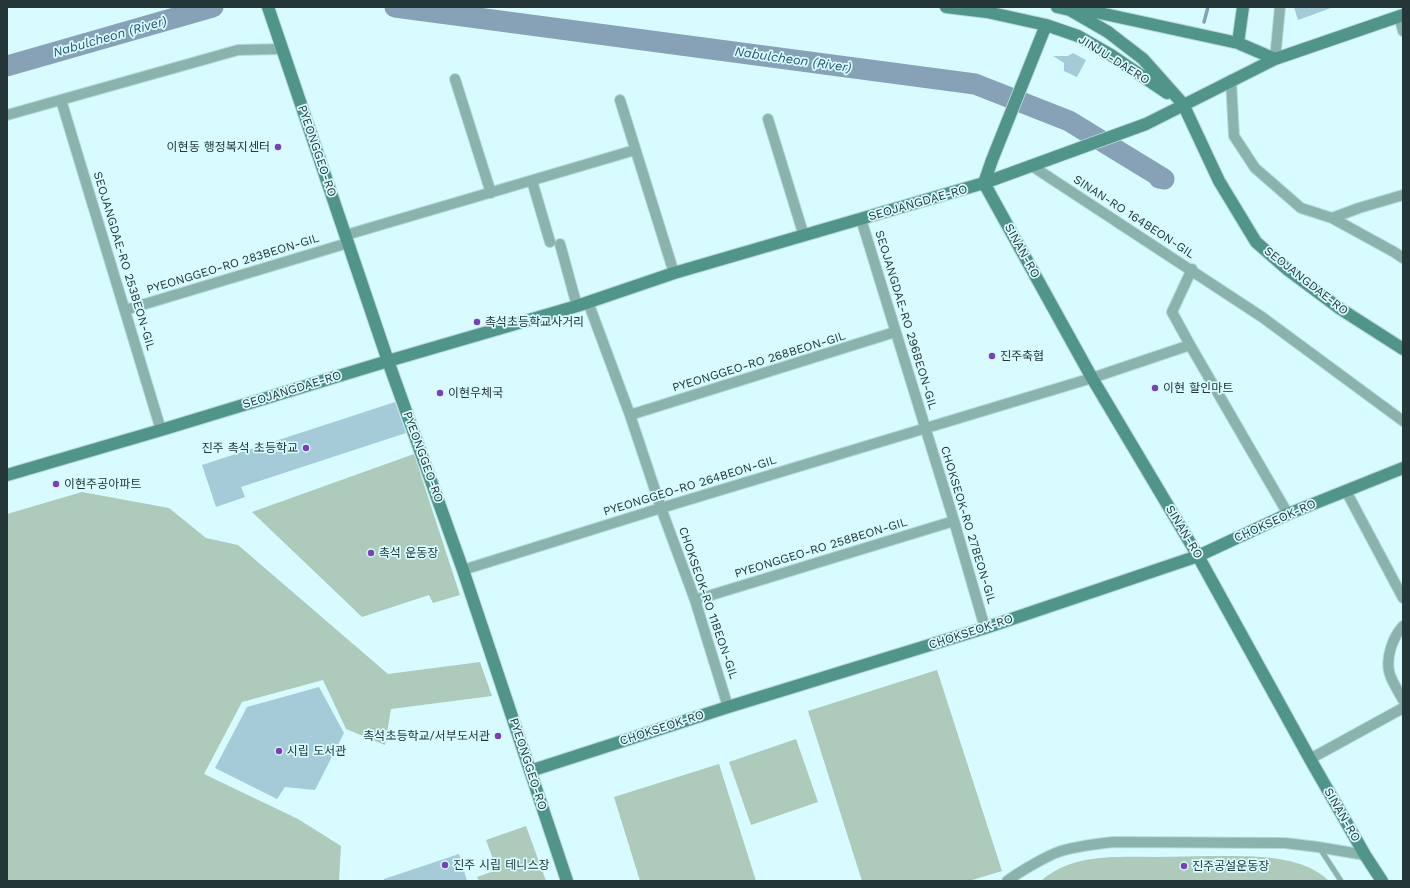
<!DOCTYPE html>
<meta charset="utf-8">
<style>
body{margin:0}
#map{position:relative;width:1410px;height:888px;overflow:hidden;background:#d7fbfe;font-family:"Work Sans",sans-serif}
canvas{display:block}
.frame{position:absolute;inset:0;border:8px solid #243637;pointer-events:none}
</style>
<div id="map">
<canvas width="1410" height="888"></canvas>
<div class="frame"></div>
</div>
<script>
const c = document.querySelector('canvas').getContext('2d');
c.lineJoin = 'round';
function fill(path, color) { c.fillStyle = color; c.fill(path, 'evenodd'); }
function strokePath(path, color, width, dash) { c.strokeStyle = color; c.lineWidth = width; c.lineCap = dash ? 'butt' : 'round'; c.setLineDash(dash || []); c.stroke(path); }
function label(font, color, halo, rows, align = 'center') {
  c.font = font + ' "Work Sans","Noto Sans KR",sans-serif'; c.lineWidth = 3.5; c.setLineDash([]); c.textBaseline = 'middle'; c.strokeStyle = halo; c.fillStyle = color; for (const [text, x, y, turn = 0] of rows) {
    c.save(); c.translate(x, y); c.rotate((+turn || 0) * Math.PI / 180); c.textAlign = isNaN(turn) ? turn : align; if (halo) c.strokeText(text, 0, 0); c.fillText(text, 0, 0); c.restore();
  }
}
fill(new Path2D(`
 M414,454L460,595L433,603L429,595L362,617L252,512Z
 M82,492L169,508L206,538L238,545L388,674L480,662L492,696L391,709L385,745L346,729L323,680L242,702L204,774L298,819L341,846L339,881H7V514Z
 M937,670L1002,871L969,881H862L808,711Z
 M796,739L818,802L751,825L729,762Z
 M719,764L756,881H640L614,797Z
 M526,826L546,881H479L477,877L497,870L486,840Z
 M1209,856C1245,856 1302,853 1329,881H1041C1072,853 1118,857 1157,857C1175,857 1192,856 1209,856Z`), '#adcabb');
strokePath(new Path2D(`
 M1204,22L1208,7`), '#87a1b7', 3.5);
strokePath(new Path2D(`
 M395,7L975,84L1069,121L1164,179L1159,178
 M7,66L213,7`), '#87a1b7', 21);
fill(new Path2D(`
 M1294,7H1331V8L1298,20Z
 M1073,53L1086,60L1077,77L1064,71V63L1053,56H1068Z
 M395,402L406,433L241,487L245,497L216,507L202,465Z
 M319,687L344,733L315,790L285,787L277,799L215,768L247,707Z
 M459,854L467,881H384V879Z`), '#a5cad8');
const lane = new Path2D(`
 M1319,847L1341,881`);
const street = new Path2D(`
 M1399,16L1403,31
 M1275,59L1280,7
 M455,79L491,193
 M1231,80L1234,136L1255,168L1301,208L1332,218L1394,252L1403,258
 M61,100L161,430
 M620,100L674,273
 M7,115L238,50L282,49
 M768,119L804,236
 M1032,166L1262,317L1403,421
 M532,181L550,242
 M1332,218L1359,208L1403,195
 M861,219L954,521L985,628
 M346,235L635,150
 M560,244L577,306
 M1192,269L1172,312L1190,345L1288,514
 M588,302L630,415L661,508L695,600L728,707
 M125,310L348,243
 M630,415L895,332
 M1346,491L1403,598
 M463,570L661,508L1092,378L1190,345
 M695,600L954,521
 M1403,626C1393,637 1386,656 1389,671C1390,679 1399,692 1403,700
 M1310,759L1403,708
 M1007,881C1019,872 1048,855 1061,851C1078,846 1095,844 1113,842L1285,843L1318,847L1365,855`);
const secondary = new Path2D(`
 M268,7L388,361L463,570L567,881
 M946,7L987,12L1046,25L1078,36L1111,55L1167,93
 M1057,7L1070,10L1108,32L1143,59L1183,104L1219,181L1256,242L1288,270L1339,308L1403,349
 M1071,10H1086L1238,43L1275,59
 M1046,25L992,160L984,183L1092,378L1198,556L1310,759L1365,855L1382,881
 M1238,43L1243,7
 M7,475L161,430L388,361L577,306L674,273L984,183L1146,124L1275,59L1403,15
 M530,771L728,707L985,628L1198,556L1288,514L1403,468`);
strokePath(lane, '#b7d8da', 6);
strokePath(street, '#b7d8da', 12);
strokePath(secondary, '#b7d8da', 14);
strokePath(lane, '#89b3ac', 5);
strokePath(street, '#89b3ac', 10);
strokePath(secondary, '#51948a', 12);
for (const [x, y, r, color] of [
 [278,147,4,"#7a40b6"],
 [477,322,4,"#7a40b6"],
 [992,356,4,"#7a40b6"],
 [1155,388,4,"#7a40b6"],
 [440,393,4,"#7a40b6"],
 [306,448,4,"#7a40b6"],
 [56,484,4,"#7a40b6"],
 [371,553,4,"#7a40b6"],
 [498,736,4,"#7a40b6"],
 [279,751,4,"#7a40b6"],
 [445,865,4,"#7a40b6"],
 [1184,866,4,"#7a40b6"]
]) { const dot = new Path2D(); dot.arc(x, y, r, 0, 2 * Math.PI); c.fillStyle = color; c.fill(dot); strokePath(dot, '#d7fbfe', 1.5); }
label('12px', '#243637', '#d7fbfe', [
 ["JINJU-DAERO",1114,60,32],
 ["PYEONGGEO-RO",317,151,71],
 ["SEOJANGDAE-RO",918,203,-16],
 ["SINAN-RO 164BEON-GIL",1134,217,33],
 ["SINAN-RO",1022,251,61],
 ["SEOJANGDAE-RO 253BEON-GIL",124,261,73],
 ["PYEONGGEO-RO 283BEON-GIL",233,264,-17],
 ["SEOJANGDAE-RO",1306,281,38],
 ["SEOJANGDAE-RO 296BEON-GIL",906,320,73],
 ["PYEONGGEO-RO 268BEON-GIL",759,362,-17],
 ["SEOJANGDAE-RO",292,390,-17],
 ["PYEONGGEO-RO",423,457,70],
 ["PYEONGGEO-RO 264BEON-GIL",690,486,-17],
 ["CHOKSEOK-RO",1275,521,-24],
 ["CHOKSEOK-RO 27BEON-GIL",968,525,73],
 ["SINAN-RO",1184,532,59],
 ["PYEONGGEO-RO 258BEON-GIL",821,548,-17],
 ["CHOKSEOK-RO 11BEON-GIL",708,603,71],
 ["CHOKSEOK-RO",971,632,-18],
 ["CHOKSEOK-RO",662,728,-18],
 ["PYEONGGEO-RO",528,764,72],
 ["SINAN-RO",1342,815,60]
]);
label('12px', '#243637', '#d7fbfe', [
 ["이현동 행정복지센터",270,147,"right"],
 ["촉석초등학교사거리",485,322],
 ["진주축협",1000,356],
 ["이현 할인마트",1163,388],
 ["이현우체국",448,393],
 ["진주 촉석 초등학교",298,448,"right"],
 ["이현주공아파트",64,484],
 ["촉석 운동장",379,553],
 ["촉석초등학교/서부도서관",490,736,"right"],
 ["시립 도서관",287,751],
 ["진주 시립 테니스장",453,865],
 ["진주공설운동장",1192,866]
], 'left');
label('italic 13px', '#285475', '#d7fbfe', [
 ["Nabulcheon (River)",110,37,-16],
 ["Nabulcheon (River)",793,60,8]
]);
</script>
